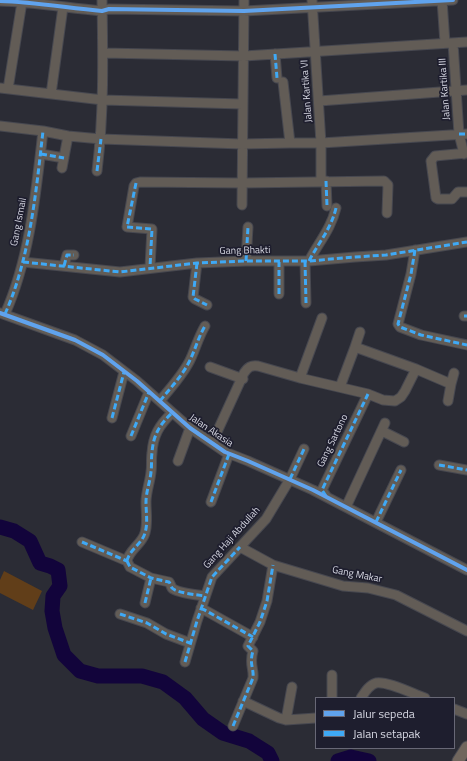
<!DOCTYPE html>
<style>
body{margin:0}
#map{position:relative;width:467px;height:761px;overflow:hidden;background:#2b2c35;font-family:"Titillium Web",sans-serif}
canvas{display:block}
.legend{position:absolute;left:315px;top:697px;width:140px;height:52px;box-sizing:border-box;background:#1e1e2e;border:1px solid #686876;margin:0;padding:5px 7px;list-style:none;font-size:12px;color:#d7d8e3}
.legend li{display:flex;align-items:center;gap:8px;height:20px}
.legend b{width:20px;border:1px solid #686876}
</style>
<div id="map">
<canvas width="467" height="761"></canvas>
<ul class="legend">
<li><b style="height:5px;background:#60a3ed"></b>Jalur sepeda</li>
<li><b style="height:5px;background:#3fa9f5"></b>Jalan setapak</li>
</ul>
</div>
<script>
const c = document.querySelector('canvas').getContext('2d');
c.lineJoin = 'round';
function fill(path, color) { c.fillStyle = color; c.fill(path, 'evenodd'); }
function strokePath(path, color, width, dash) { c.strokeStyle = color; c.lineWidth = width; c.lineCap = dash ? 'butt' : 'round'; c.setLineDash(dash || []); c.stroke(path); }
function label(font, color, halo, rows, align = 'center') {
  c.font = font + ' "Titillium Web",sans-serif'; c.lineWidth = 3.5; c.setLineDash([]); c.textBaseline = 'middle'; c.strokeStyle = halo; c.fillStyle = color; for (const [text, x, y, turn = 0] of rows) {
    c.save(); c.translate(x, y); c.rotate((+turn || 0) * Math.PI / 180); c.textAlign = isNaN(turn) ? turn : align; if (halo) c.strokeText(text, 0, 0); c.fillText(text, 0, 0); c.restore();
  }
}
fill(new Path2D(`
 M4,571L42,591L33,610L0,593V580Z`), '#613e19');
strokePath(new Path2D(`
 M0,527L14,531L30,541L40,563L50,566L58,570L60,586L53,596L52,611L55,628L64,655L80,671L98,676H142L163,682L185,698L203,719L223,733L249,741L268,753L272,761
 M338,761L351,757L369,761`), '#12043b', 15);
const minor = new Path2D(`
 M312,0L321,143V181
 M442,0L445,43
 M0,1C34,2 68,8 102,11L109,9L244,11L453,0
 M453,43L459,134L464,154
 M104,53L244,56L467,42
 M275,54L277,78
 M283,82L290,143
 M0,88L103,100L242,104
 M8,89L22,2
 M51,94L63,7
 M319,101L467,90
 M0,126L43,131L68,136
 M467,153L435,156L431,161L436,198L438,199H452L458,192H467
 M41,154L64,158
 M62,168L68,136L101,139L242,144L290,143H321L467,134
 M97,171C104,114 103,57 102,0
 M326,181L327,206
 M242,205L244,0
 M415,250L411,274L398,324L400,327L421,335L467,345
 M246,261L248,227
 M305,261L306,303
 M309,261C319,242 331,229 336,208
 M23,262L120,272L197,263L246,261H309L355,257L386,255L467,242
 M197,263L193,297L195,299L207,305
 M64,266L67,255H74
 M150,267L152,229L127,227L134,186L136,183L140,182L242,183L384,181L388,185L387,213
 M279,294V262
 M0,313L75,340L103,355L137,381L190,428L225,452L248,461L313,490L467,570
 M5,314C30,258 36,192 43,131
 M464,316H467
 M355,347L360,332
 M210,367L243,379
 M300,378L322,318
 M451,384L454,373
 M340,387L355,347L416,369L451,384L448,401
 M160,401C171,387 184,374 191,358C196,347 199,336 205,326
 M112,418L124,372
 M382,431L404,442
 M131,436L149,392
 M212,443L244,373C248,367 251,365 258,366L300,378L368,394L383,400L395,401L401,397L405,391L416,369
 M178,461L190,428
 M439,465L467,470
 M327,497L322,490L368,394
 M211,502L229,454
 M346,507L385,423
 M376,522L401,470
 M82,542L127,561
 M240,547L273,565L343,586L368,588L396,595L467,631
 M127,561C129,550 142,544 145,533C148,523 146,513 146,502C146,492 150,482 151,472C152,466 151,459 152,453C153,436 159,425 172,413
 M127,561L130,567L151,578L169,582C170,583 171,586 172,588C177,593 198,595 205,596
 M145,603L151,578
 M201,608L253,637
 M120,614L147,623L166,634L190,643
 M185,662L197,621L212,577L266,519L290,479L304,449
 M332,675V698
 M361,698C365,692 369,685 376,683C388,681 413,694 425,698
 M243,701L279,718L286,720L316,718
 M454,709L467,714
 M286,720L292,687
 M233,726L253,678C254,668 249,664 253,651L248,646L260,622L267,601L273,565`);
const major = new Path2D(`
 M458,761L467,747`);
strokePath(minor, '#474850', 11);
strokePath(major, '#474850', 13);
strokePath(minor, '#625c56', 9);
strokePath(major, '#70665d', 11);
strokePath(new Path2D(`
 M275,54L277,78
 M459,134H467
 M41,154L64,158
 M97,171L101,139
 M326,181L327,206
 M136,183L127,227L152,229L150,267
 M415,250L411,274L398,324L400,327L421,335L467,345
 M246,261L248,227
 M305,261L306,303
 M309,261C319,242 331,229 336,208
 M23,262L120,272L197,263L246,261H309L355,257L386,255L467,242
 M197,263L193,297L195,299L207,305
 M64,266L67,255H74
 M279,294V262
 M5,314C30,258 36,192 43,131
 M464,316H467
 M160,401C171,387 184,374 191,358C196,347 199,336 205,326
 M112,418L124,372
 M131,436L149,392
 M439,465L467,470
 M290,479L304,449
 M326,496L322,490L368,394
 M211,502L229,454
 M376,522L401,470
 M82,542L127,561
 M127,561C129,550 142,544 145,533C148,523 146,513 146,502C146,492 150,482 151,472C152,466 151,459 152,453C153,436 159,425 172,413
 M127,561L130,567L151,578L169,582C170,583 171,586 172,588C177,593 198,595 205,596
 M145,603L151,578
 M201,608L253,637
 M120,614L147,623L166,634L190,643
 M185,662L197,621L212,577L240,547
 M233,726L253,678C254,668 249,664 253,651L248,646L260,622L267,601L273,565`), '#3fa9f5', 3, [6, 3]);
strokePath(new Path2D(`
 M0,1C34,2 68,8 102,11L109,9L244,11L453,0
 M0,313L75,340L103,355L137,381L190,428L225,452L248,461L313,490L467,570`), '#60a3ed', 4);
label('10px', '#d7d8e3', '#1e1e2e', [
 ["Jalan Kartika III",445,89,-94],
 ["Jalan Kartika VI",307,91,-94],
 ["Gang Ismail",19,222,-79],
 ["Gang Bhakti",245,251,-1],
 ["Jalan Akasia",211,431,34],
 ["Gang Sartono",333,441,-64],
 ["Gang Haji Abdullah",232,538,-48],
 ["Gang Makar",357,575,11]
]);
</script>
